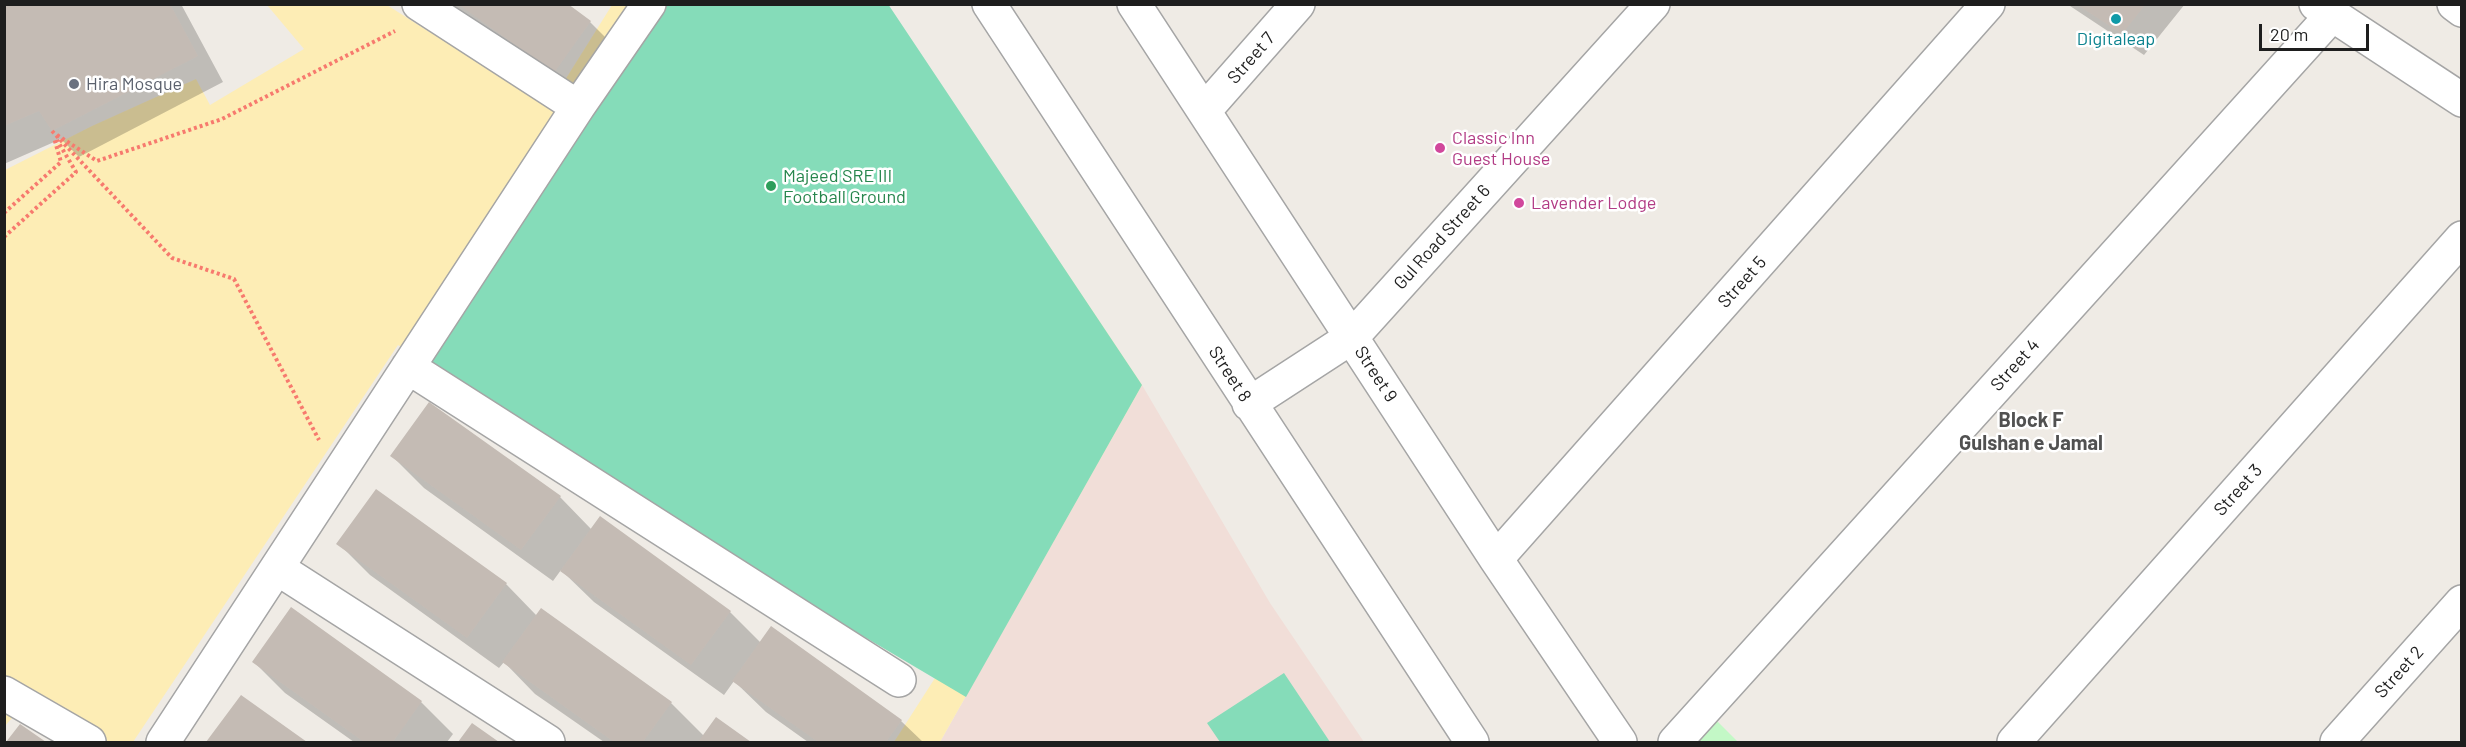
<!DOCTYPE html>
<style>
body{margin:0}
#map{position:relative;width:2466px;height:747px;overflow:hidden;background:#efebe5;font-family:Barlow,sans-serif}
canvas{display:block}
.frame{position:absolute;inset:0;border:6px solid #1e1e1e;pointer-events:none}
.scale{position:absolute;left:2259px;top:24px;width:110px;height:27px;box-sizing:border-box;border:3px solid #1e1e1e;border-top:0;padding-left:8px;font-size:18px;line-height:21px;white-space:nowrap;color:#1e1e1e;-webkit-text-stroke:4px #fff;paint-order:stroke}
</style>
<div id="map">
<canvas width="2466" height="747"></canvas>
<div class="frame"></div>
<div class="scale">20 m</div>
</div>
<script>
const c = document.querySelector('canvas').getContext('2d');
c.lineJoin = 'round';
function fill(path, color) { c.fillStyle = color; c.fill(path, 'evenodd'); }
function strokePath(path, color, width, dash) { c.strokeStyle = color; c.lineWidth = width; c.lineCap = dash ? 'butt' : 'round'; c.setLineDash(dash || []); c.stroke(path); }
function label(font, color, halo, rows, align = 'center') {
  c.font = font + ' Barlow,sans-serif'; c.lineWidth = 5; c.setLineDash([]); c.textBaseline = 'middle'; c.strokeStyle = halo; c.fillStyle = color; for (const [text, x, y, turn = 0] of rows) {
    c.save(); c.translate(x, y); c.rotate((+turn || 0) * Math.PI / 180); c.textAlign = isNaN(turn) ? turn : align; if (halo) c.strokeText(text, 0, 0); c.fillText(text, 0, 0); c.restore();
  }
}
fill(new Path2D(`
 M1142,385L1270,603L1364,742H940Z`), '#f1ded8');
fill(new Path2D(`
 M267,5H387L431,33L565,80L612,5H888L1142,385L940,742H894L935,678L398,345L133,742H59L18,711L5,726V170L92,126L196,79L210,105L304,49Z`), '#fdedb5');
fill(new Path2D(`
 M1705,709L1738,742H1675Z`), '#c3f8c6');
fill(new Path2D(`
 M888,4L1142,385L966,697L408,367L657,5Z
 M1284,673L1330,742H1220L1207,723Z`), '#85dcb9');
fill(new Path2D(`
 M4,4H181L223,82L79,157L61,139L4,164Z
 M449,4H565L590,22L622,54L586,103L489,34L473,18L472,20Z
 M2067,4H2185L2144,55Z
 M392,456L560,497L592,530L730,612L761,643L772,628L901,721L923,742H808L766,712L734,681L724,695L594,602L561,570L553,581L424,488Z
 M338,543L506,584L537,616L542,610L671,703L704,736L716,719L749,742H604L535,694L504,662L499,668L370,575Z
 M292,609L421,702L453,734L447,742H354L285,693L254,662Z
 M241,697L305,742H208Z
 M472,725L497,742H459Z`), '#0003');
fill(new Path2D(`
 M4,4H170L198,56L52,131L39,111L4,126Z
 M458,4H568L591,21L554,73Z
 M2076,4H2146L2122,34Z
 M429,402L561,496L521,550L390,456Z
 M376,489L507,583L467,638L336,544Z
 M600,516L731,611L691,665L560,571Z
 M291,607L422,701L393,742H364L252,662Z
 M541,608L672,702L643,742H614L502,662Z
 M771,626L902,720L886,742H818L732,681Z
 M241,695L307,742H206Z
 M716,717L751,742H698Z
 M472,723L499,742H458Z
 M20,724L46,742H6Z`), '#c4bbb4');
const minor = new Path2D(`
 M419,4L578,107
 M989,4L1472,742
 M1134,4L1496,559L1620,742
 M2316,4L2462,100
 M2454,4L2462,10
 M1204,111L1298,4
 M408,367L899,680
 M1249,404L1352,337L1653,4
 M1496,559L1988,4
 M277,568L548,742
 M4,693L89,742
 M163,742L578,107L649,4
 M1675,742L2332,15
 M2014,742L2462,238
 M2337,742L2462,602`);
strokePath(minor, '#a5a5a5', 36);
strokePath(new Path2D(`
 M52,131L172,258L234,279L319,440
 M57,135L97,161L222,119L395,31
 M4,213L61,162L54,138
 M4,237L76,172L57,140`), '#f77a6e', 4, [3, 3]);
strokePath(minor, '#fff', 33);
for (const [x, y, r, color] of [
 [2116,19,6,"#0f9aa8"],
 [74,84,6,"#6b7280"],
 [1440,148,6,"#d1479c"],
 [771,186,6,"#2e9e5b"],
 [1519,203,6,"#d1479c"]
]) { const dot = new Path2D(); dot.arc(x, y, r, 0, 2 * Math.PI); c.fillStyle = color; c.fill(dot); strokePath(dot, '#fff', 2); }
label('18px', '#0d838f', '#fff', [
 ["Digitaleap",2116,39]
]);
label('18px', '#1e1e1e', '#fff', [
 ["Street 7",1251,58,-49],
 ["Gul Road Street 6",1442,237,-48],
 ["Street 5",1742,282,-48],
 ["Street 4",2015,365,-48],
 ["Street 8",1230,374,57],
 ["Street 9",1376,374,57],
 ["Street 3",2238,490,-48],
 ["Street 2",2399,672,-48]
]);
label('18px', '#5b616d', '#fff', [
 ["Hira Mosque",86,84]
], 'left');
label('18px', '#b23c85', '#fff', [
 ["Classic Inn",1452,138],
 ["Guest House",1452,159],
 ["Lavender Lodge",1531,203]
], 'left');
label('18px', '#27864d', '#fff', [
 ["Majeed SRE III",783,176],
 ["Football Ground",783,197]
], 'left');
label('bold 20px', '#515151', '#fff', [
 ["Block F",2031,420],
 ["Gulshan e Jamal",2031,443]
]);
</script>
